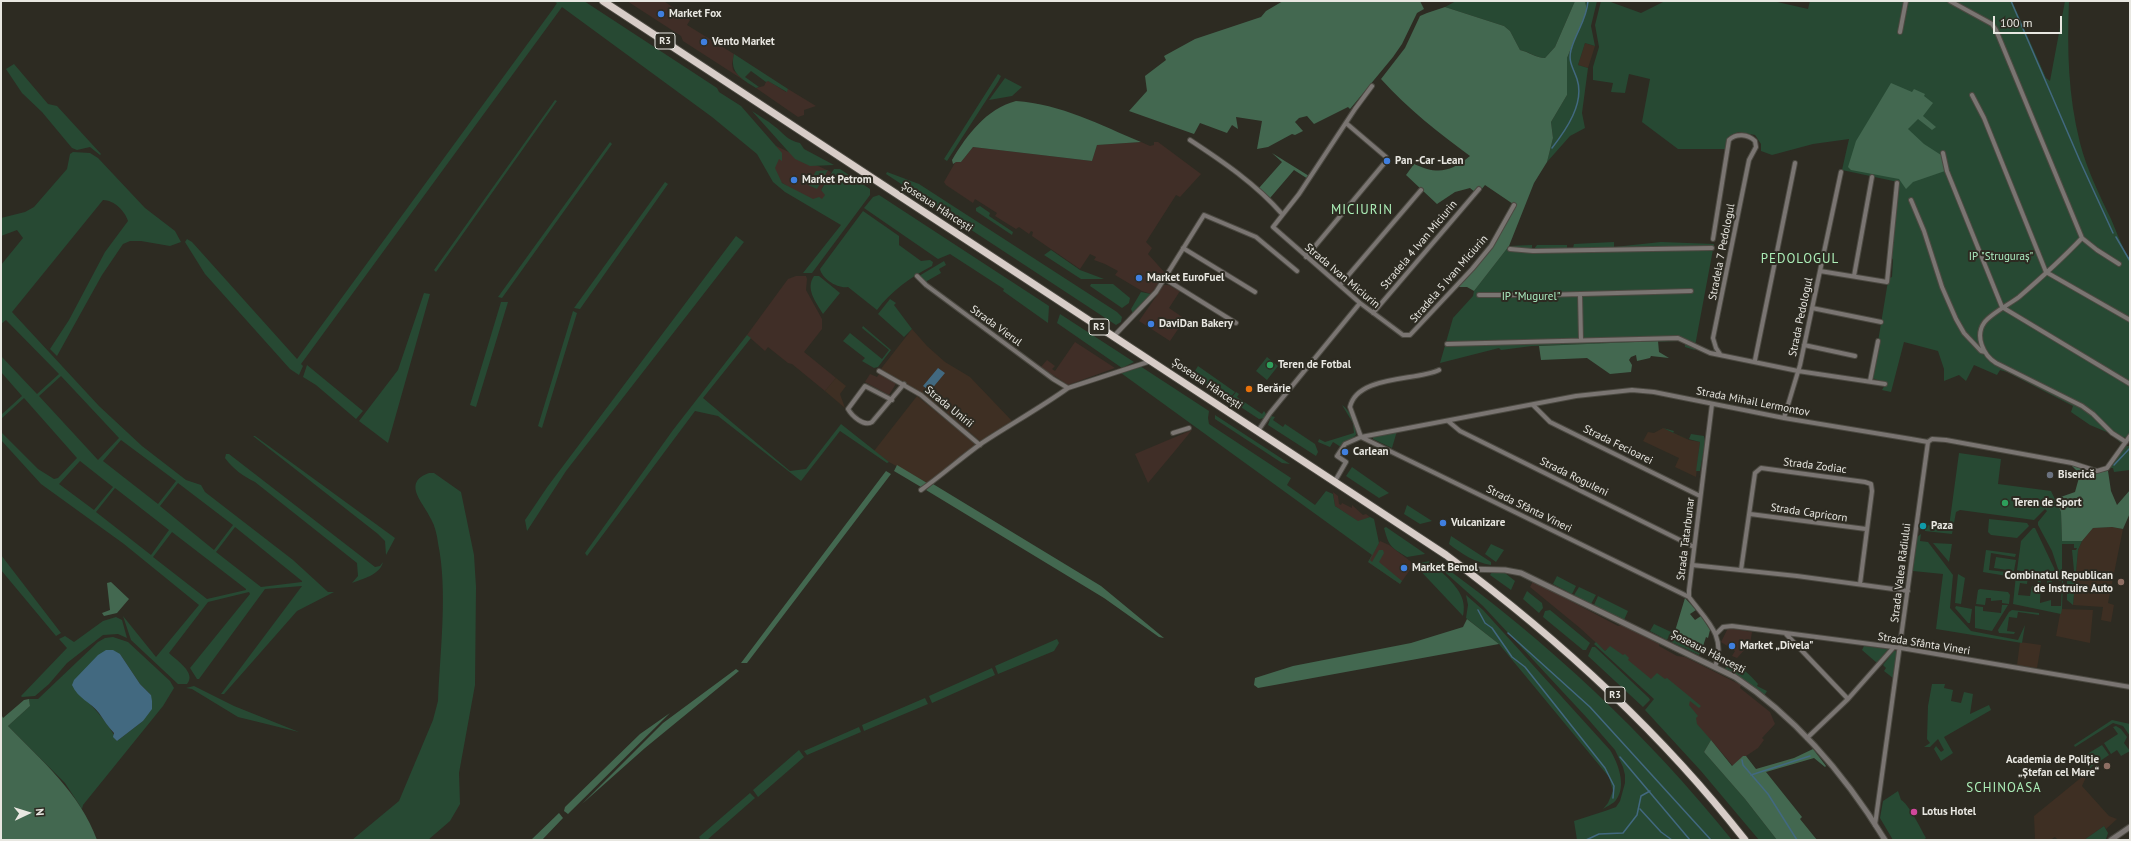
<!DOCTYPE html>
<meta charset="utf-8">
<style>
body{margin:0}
#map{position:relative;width:2131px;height:841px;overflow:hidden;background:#2d2b22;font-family:"PT Sans",sans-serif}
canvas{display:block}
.frame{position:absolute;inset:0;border:2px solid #e8e7e1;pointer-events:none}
.north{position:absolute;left:8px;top:793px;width:40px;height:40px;-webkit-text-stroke:3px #2d2b22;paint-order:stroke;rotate:86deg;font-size:11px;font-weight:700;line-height:16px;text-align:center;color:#e8e7e1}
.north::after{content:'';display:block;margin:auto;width:14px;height:18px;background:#e8e7e1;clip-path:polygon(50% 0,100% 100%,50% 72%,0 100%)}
.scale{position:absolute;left:1993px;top:16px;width:69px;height:18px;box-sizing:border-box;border:2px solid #e8e7e1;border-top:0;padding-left:5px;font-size:12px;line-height:14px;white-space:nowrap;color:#e8e7e1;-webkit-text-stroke:3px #2d2b22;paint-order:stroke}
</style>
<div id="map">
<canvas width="2131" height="841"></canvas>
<div class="frame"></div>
<div class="north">N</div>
<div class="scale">100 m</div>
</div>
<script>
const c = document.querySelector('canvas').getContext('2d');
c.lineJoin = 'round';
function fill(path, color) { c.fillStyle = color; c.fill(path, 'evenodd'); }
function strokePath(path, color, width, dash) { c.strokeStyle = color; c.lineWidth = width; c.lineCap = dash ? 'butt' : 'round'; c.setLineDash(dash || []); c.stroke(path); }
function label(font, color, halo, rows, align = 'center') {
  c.font = font + ' "PT Sans",sans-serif'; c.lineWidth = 4; c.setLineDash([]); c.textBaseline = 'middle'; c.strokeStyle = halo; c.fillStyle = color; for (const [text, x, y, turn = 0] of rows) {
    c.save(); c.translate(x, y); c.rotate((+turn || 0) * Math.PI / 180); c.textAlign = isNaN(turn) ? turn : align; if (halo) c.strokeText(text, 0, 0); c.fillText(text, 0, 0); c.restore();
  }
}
fill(new Path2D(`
 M627,1H664L690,20L687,25L734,54L732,64L733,70L745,81L683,41L681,36Z
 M767,80L786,92L788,89L816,106L804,110V115L798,117L756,88L764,86Z
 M1141,142L1150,146L1154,145V142H1158L1201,174L1180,197L1176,195L1146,242L1152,248L1148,254L1165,273L1151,294L1142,291L1115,275L1118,271L1105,264L1094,260L1096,257L1090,254L1080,269L1032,236L1033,232L1031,231L1029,234L1019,227L1016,229L995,216L997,213L975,199L973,203L946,185L944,182L956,161L961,162L973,147L1092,161L1097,145Z
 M776,146L831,172L821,190L828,195L820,208L775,178L767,164Z
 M796,276H806L807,279L806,290L822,319V329L804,352L836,378L825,391L792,364L788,363L768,347L765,351L747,335L788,279Z
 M1164,285H1168L1180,291L1169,308L1185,319L1170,341L1139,321Z
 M1075,342L1092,353L1115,368L1068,385L1041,367L1047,360L1055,366L1052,369L1055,371Z
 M870,374L877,377L879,374L897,382L889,395L865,382Z
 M1192,430L1174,452L1148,483L1135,454Z
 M1333,492L1338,496L1339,504L1341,505L1342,503L1352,508V505L1363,515L1366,514L1370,517L1358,522L1356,520L1335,506Z
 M1380,541L1389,545L1414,564L1400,584L1368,562Z
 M1533,581L1618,626L1622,625L1659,644V646L1677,656L1685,657L1741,685L1740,688L1770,712L1775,724L1762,738L1764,740L1758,748L1746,756H1743L1733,766L1711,740L1704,752L1607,649L1605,651L1580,628L1530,587Z
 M1728,628L1752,632L1750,644L1737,658L1732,656L1735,651L1721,642Z`), '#402e27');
fill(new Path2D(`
 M1585,43L1595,46L1588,68L1578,65Z
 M912,329L927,346L945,362L970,377L1012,421L981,442L938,405L906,384L880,370Z
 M836,378L846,386L840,394L845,408L825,391Z
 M917,396L977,445L927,483L889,462L874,451Z
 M1663,428L1689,440L1700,442L1696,477L1675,467L1679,458L1643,441L1648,432L1654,433Z
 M2112,527L2123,529L2108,603L2114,605L2111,622L2101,620L2103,607L2073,605L2078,550L2082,541L2093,528Z
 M2061,609L2093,610L2090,643L2056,636Z
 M2020,642L2041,645L2037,668L2017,665Z
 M2088,772L2090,774L2086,777L2082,786L2109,816L2117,819L2106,829L2104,826L2084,840H2058L2055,837L2050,840H2035L2034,816Z`), '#3e2f23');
fill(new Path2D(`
 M553,1H584L717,88L719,92L741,106L782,153V161L779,159L775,168L782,183L813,199L819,197L822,199L825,195L821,190L834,169H840L870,189V195L812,273H803L841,225L785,192L773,182L757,154L712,117L562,7L301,364L303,366L299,375L290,369L205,274L185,242L187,239L192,242L297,359L553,9L557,3Z
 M1456,1H1575L1555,47L1545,58C1536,58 1530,52 1520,50L1510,31L1504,26L1445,7Z
 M1585,1H1597L1591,26L1595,46L1585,43L1578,65L1588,68L1582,113L1585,128L1570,136L1547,162L1553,138L1551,122L1567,95V58L1587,10Z
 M1601,1H1608L1641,13L1665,1H1773L1808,9L1810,1H2012L2046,78L2050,81L2065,1H2069C2067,49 2068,96 2080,143C2087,170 2099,194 2111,219C2117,233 2122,247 2130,260V440L2124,437L2121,443L2109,433L2090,425L2071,412L2073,406L2007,372L2000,370L1997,375L1974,365L1966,381L1959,375L1944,381V369L1938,351L1904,342L1891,392L1882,390L1886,383L1872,378L1888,281L1889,278L1892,277L1893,259L1890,258L1898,182L1842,170L1849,139L1813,144L1772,155L1761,151V144L1755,135L1738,132L1728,137L1726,149H1678L1642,122L1650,79L1629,74L1625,93L1611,92L1613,83L1593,80V67L1599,47L1595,25Z
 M734,54L788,89L787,92L768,81L766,82L751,71L745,77L759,87L756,88C742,79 729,73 734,54Z
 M14,64L48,104L57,106L101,154L100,155L90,147L77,150L72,148L42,112L22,93L6,69Z
 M998,74L1001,76L998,82L947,161L944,159Z
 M1005,78L1022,87L1012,96L989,100Z
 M555,100L557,101L436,272L434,270Z
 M752,111C759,116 767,120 774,126C784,133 786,140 800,143L804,149L834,165L810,166L795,159Z
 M610,142L612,144L502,298L498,297Z
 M73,152L90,153L98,158L145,208L175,231L181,242L170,246L141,241H130L123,244L102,275L57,356L50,349L69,320L105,252L128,221C125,211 114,200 103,200L12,312L99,406L142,446L186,480L201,485L205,492L293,560L328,592H334L297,611L224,694H221L302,586L265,589L199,679H197L190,668L250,594L249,592L208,602L169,653C176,660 197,673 187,684H178L131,640L123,616L156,657L199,605L124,544L41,484L1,440V432L38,469L54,479L58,478L77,458L24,398L1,419V415L22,396L1,372V356L37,394L59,374L6,320L1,324V265L23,238L17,230L1,236V218L25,212L34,207L67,169L70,154ZM61,376L119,438L98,460L39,396ZM121,440L176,481L158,504L103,461ZM80,461L113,487L94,510L59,484ZM178,483L233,525L214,550L160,506ZM115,488L169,530L151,555L96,512ZM235,527L302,581V582L261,587L216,552ZM172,532L246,589V590L207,599L153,557Z
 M828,170L817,189L808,185L816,171Z
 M887,172L919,184L1117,312L1122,317L1121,322L1116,325L886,174Z
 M665,182L668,184L580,309L574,308Z
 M879,195L1049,306L1048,323L1003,291L1004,289L950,254L938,259L864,208L873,197Z
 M980,206L990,213L989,216L1013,232L1012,235L976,211V208Z
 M863,211L899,236V245L921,261L930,260L933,262L932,266C911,277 891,291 877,310L848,287C838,289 822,279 820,269Z
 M736,236L744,242L566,471L527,531L525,520L548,486Z
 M1614,242V247L1661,242L1714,244L1695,346L1714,352L1695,346V350L1685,347V344L1679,341L1532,346L1501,350L1499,348L1440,363L1453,318L1473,296L1474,291L1509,246L1532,245V248L1534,249L1537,245H1567V248H1573L1574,244Z
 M1051,250L1080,270L1104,279H1081L1044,255Z
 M944,261L946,265L939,269L941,273L927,281V283L919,276Z
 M814,276H819L840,293L823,314C816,302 805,289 814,276Z
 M1091,284H1113L1130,298L1129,303L1122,308L1090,286Z
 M1141,292L1151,294L1133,314L1131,309Z
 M424,293L430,294L388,443L359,421L398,370Z
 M890,299L896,303L894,305L912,329L904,337L878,314Z
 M501,302H508L476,407L470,405Z
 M573,311L577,313L542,428L538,426Z
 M1060,314L1134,362L1122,368L1057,323Z
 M863,326L891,350L878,367L874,368L862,361L865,358L843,341L850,333L882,359L889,350L862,328Z
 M747,335L751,338L703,398L790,471L806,469L841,424L889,462L887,463L840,431L801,481L718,416L695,411L587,556L585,553L673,430Z
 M1267,357L1278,366L1267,380L1256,371Z
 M307,365L363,411L356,419L316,385L303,377Z
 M1140,366L1209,411L1208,418L1209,424L1291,478L1287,485L1315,505L1326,491L1333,494L1335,506L1358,521L1370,517L1374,519L1379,543L1370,560L1372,562L1379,550H1383L1384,553L1379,562L1402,581L1400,584L1368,562L1372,555L1121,373Z
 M1198,366L1235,392L1229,399L1183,369L1193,374Z
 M1236,392L1239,394L1237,397L1262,414L1264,411L1266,414L1265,418L1259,419L1230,400Z
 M1342,405C1350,410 1356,424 1356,435L1341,447L1333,442L1330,447L1318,442L1319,439L1325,442L1354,433L1353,423Z
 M1215,415L1290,464L1282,463L1215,419Z
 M1271,416L1275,417L1273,420L1283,427L1285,424L1315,444L1318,452L1316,456L1268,425Z
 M1663,428L1674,431L1673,433L1689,439L1691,434L1704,436L1705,442L1700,471H1696L1700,442C1687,439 1675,434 1663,428Z
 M1397,431L1392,448L1373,439V435Z
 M253,436H255L395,538L386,555L385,541L378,534Z
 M2126,446H2130V470L2114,472L2113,468H2109Z
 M1959,453L2001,459L1998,484L2051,491L2061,512L2062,541H2082L2078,550L2073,605L2067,600V581H2075L2072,550H2076L2077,548H2074V544H2062V576H2041L2040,603L2051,600V606H2061L2062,581L2052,580L2051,586H2047V580L2063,579L2062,609L2061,614L2013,604L2016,575L2028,576L2027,584L2020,583L2018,595L2030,596L2032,586H2037L2039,575L2017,570L2021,541L2033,528H2035L2055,570L2058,569L2052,551L2038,525V522L2047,511L2045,509L2034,520L1960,510L1956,512L1952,534L1925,531V525L1949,527Z
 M226,454H229L375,567L380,566L383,562C380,575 362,579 352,583L358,576L357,563L255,482C243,476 233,469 225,458Z
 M1352,467L1389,493L1379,498L1346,476Z
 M429,473H434L461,492L474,555L476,587L475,685L459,773L460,804L450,821L428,840H352L399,801L433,720L438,701C440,652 448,591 438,543C437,535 435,526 431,519C424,503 401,483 429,473Z
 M1407,505L1432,521L1420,524L1404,514Z
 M1989,519L2027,523L2029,526L2017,538L1991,535L1988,532Z
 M1386,527L1424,553L1425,554L1407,557C1391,547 1389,547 1384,528Z
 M1921,534L1920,541L1928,542L1953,575L1950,608L1971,631L2018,640L2025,625L2022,643L1936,629L1943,574L1913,571L1917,537Z
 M1451,536L1491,562V565C1474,562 1462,554 1449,544Z
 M1933,543L1952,544L1949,562Z
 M1491,544L1504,550L1496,562L1485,554Z
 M1986,550L2016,554L2015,557L1991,553L1989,570L2014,573L2013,577L1983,572Z
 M1,555L61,633L56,636L1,570Z
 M1996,557L2016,560L2014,571L1994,568Z
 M1430,561C1445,577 1469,591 1463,616L1414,564Z
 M1438,562C1548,642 1647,734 1732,840H1577L1574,821L1605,811L1616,807L1620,801L1625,783V775L1623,767L1615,750L1588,719L1483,606L1438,566L1436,564Z
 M1492,572L1505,573L1515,581L1511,590L1490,575Z
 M1958,574L1965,578L1961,604L1955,603Z
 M1557,576L1576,586L1572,594L1553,584Z
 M1579,587L1596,595L1591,604L1574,595Z
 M1980,589L2008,592L2010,595L2009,604L2002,603V600L1991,601V598H1986L1985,605L1976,604L1978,590Z
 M1527,591L1542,603L1543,608L1539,613L1523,599Z
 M1466,595L1483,610L1610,750C1618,763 1627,786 1616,800C1613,804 1607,806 1603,809L1608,803L1613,791L1609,777L1499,644L1466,618L1468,605Z
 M1598,596L1628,611L1624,620L1594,605Z
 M2002,605H2008L1992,631L1975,628V606L1983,607V611L2001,613Z
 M1956,606L1972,609L1970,623H1968L1955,608Z
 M1550,610L1590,643L1586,650H1583L1543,617L1545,611Z
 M2012,610L2039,613V615L2018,612L2017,618L2009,617L2007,631L2015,632L2014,634L1999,633L1998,630L2009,612Z
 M116,617L122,620L127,638L118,634L103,635L67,663L49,684L35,696L22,697L21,696L67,648L59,639L65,636L74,642L103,621Z
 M1654,624L1671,632L1667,640L1650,631Z
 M1673,633L1703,647L1699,655L1669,641Z
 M113,637L128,642L170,681L174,688L163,706L83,805L82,809L65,783L8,726L30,706L29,699H38L98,642L105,638ZM120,654L140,684L151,695L143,721L117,741C112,729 99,713 90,704Z
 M1057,639L1059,643L1054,651L998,674L995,666Z
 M1596,642L1605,651L1610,646L1623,655L1625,654L1629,658L1628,660L1651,679L1657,673L1665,679L1667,678L1701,706L1699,708L1690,701L1689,705L1698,716L1696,718L1697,724L1711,740L1704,752L1745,799L1777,840H1759L1701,771L1645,710L1654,699L1594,644Z
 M1864,646L1888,649L1877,663L1862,650Z
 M1592,647H1595L1649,698L1650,700L1643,707L1588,656Z
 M1894,651H1897L1893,678L1884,671L1886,668L1883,665Z
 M1728,663C1740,664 1750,675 1758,684L1757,686L1767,691L1764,696L1738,676L1725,669Z
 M992,668L995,675L932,703L929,696Z
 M1932,684H1945L1944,688L1953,690L1951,701L1961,703L1964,692L1973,694L1970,714L1989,705L1991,710L1944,737L1953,753L1941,761L1934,749L1936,746L1941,752L1944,750L1938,739L1930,747H1924L1930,743L1927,739L1928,706Z
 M194,686L234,706L299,732L238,717L192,689L186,688Z
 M925,698L928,704L864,731L862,725Z
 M2112,720L2130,724V736L2123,726L2113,723L2075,747L2074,745Z
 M2116,726L2121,729L2127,737L2124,743L2130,751L2121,756L2117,750L2111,754L2104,743L2118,734L2113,727Z
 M859,727L861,732L807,755L804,751Z
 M2102,745L2109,755L2091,767L2096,775L2094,776L2084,756Z
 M799,750L804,757L758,797L753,790Z
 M1898,791L1901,800C1908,803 1921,829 1926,838L1923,840H1893L1880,818L1883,801Z
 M750,793L755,798L707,840H701L699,837Z
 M2104,826L2108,833L2106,839L2084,840Z`), '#274933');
fill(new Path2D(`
 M1283,1H1420L1424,9L1417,13L1402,44L1393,57L1350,109L1348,107L1314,124L1307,116L1299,118L1295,122L1303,131L1295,135L1292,134L1268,147L1257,149L1262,121L1236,117L1238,129L1232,125L1227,133L1200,123L1194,134L1129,111L1147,91L1145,76L1166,60L1164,56L1195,39L1261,17L1266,11Z
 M1575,1H1585L1587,10L1567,58V95L1551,122L1553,138L1547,162L1534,183L1509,246L1474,291L1467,287H1458L1494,244L1516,206L1485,185L1481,190L1478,188L1475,192L1470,188L1455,192L1437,204L1406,175L1414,164C1438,175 1450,172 1470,156C1439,133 1408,109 1381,79L1405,48L1420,16L1427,13L1445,7L1504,26L1510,31L1520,50C1529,52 1536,58 1545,58L1555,47Z
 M1891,83L1912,92L1914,89L1925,94L1924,96L1933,103L1923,116L1936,127L1932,130L1918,119L1908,129L1924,144L1941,155L1945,171L1913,182L1906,189L1899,179L1851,170L1848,167L1856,141Z
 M1016,101C1061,104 1100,125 1141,142L1097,145L1092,161L973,147L961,162H956L953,164L952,160C967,135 986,109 1016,101Z
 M1272,153L1309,176L1308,179L1294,170L1270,198L1259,188L1282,162Z
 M1658,341L1659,352L1669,358L1651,356L1650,358L1637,361L1636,355L1631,357L1629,360L1632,365L1631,372L1610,374L1587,358L1541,360L1539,346Z
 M897,465L927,483L921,487L894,471Z
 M2071,465L2091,472L2108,471L2111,491L2117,505L2130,490V513L2123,529L2112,527L2093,528L2082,541H2062L2061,512L2055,499L2075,492L2080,474Z
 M886,471L891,474L747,663H741Z
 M933,484L1101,586L1164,638L1159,637L1104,598L926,490Z
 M111,582L129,599L117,613L104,616L102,613L110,610L107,583Z
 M1685,598L1696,610L1690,614L1695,620L1701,616L1710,630L1708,638L1706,637L1703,646L1675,631Z
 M1467,619L1499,644L1258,688L1254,685L1255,678L1293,666L1411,643L1463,627Z
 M736,669L739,671L645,748L582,804L663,723Z
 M29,699L30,706L8,726C42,761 80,793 97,840H1V714L3,718L24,700Z
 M670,713L568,814L564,811L565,807L640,734Z
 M1711,740L1732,766L1743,756H1746L1756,769L1794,758L1813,749L1826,766L1825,767L1814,758L1766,772L1802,817L1800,819L1817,840H1777L1745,799L1704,752Z
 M559,813L563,818L542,840H531Z`), '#436850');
fill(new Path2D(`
 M938,368L945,373L930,391L923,386Z
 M106,650H113L120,654L140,684L151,695L152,701V709L143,721L117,741L113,737L114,733C108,727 104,720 99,713C91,702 78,699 72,685L74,680L98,655Z`), '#426980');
strokePath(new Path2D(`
 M2011,1L2080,161L2113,233
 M1552,148C1566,130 1585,103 1577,79C1573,67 1568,62 1571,50C1576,32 1587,19 1588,1
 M2116,237L2130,261
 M2114,465L2130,448
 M1478,610L1485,623L1492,628L1512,657L1525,667L1605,768L1614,786L1613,798
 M1508,633L1590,707L1711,840
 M1620,757L1690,840
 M1742,760L1743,765L1768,794L1797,840
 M1751,775L1810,756
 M1640,809L1661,832L1672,840
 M1586,840L1599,834L1623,833L1637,815L1641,796L1650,791`), '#426980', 1.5);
const minor = new Path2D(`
 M1950,1L1992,24L1996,30L2082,238C2063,258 2041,278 2019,297C2010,304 1990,314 1984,323C1975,336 1983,355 1996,363L2082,406L2093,414L2112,433L2126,442
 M1900,32L1906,1
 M1372,86L1355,109L1299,194L1273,227L1360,303L1403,335H1410L1472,269L1491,246L1514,205
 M1972,95L1984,118L2046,272L2130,320
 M1190,140C1222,161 1256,184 1282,214
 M1943,153L1947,171L2002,307L2130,384
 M1911,200L1924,231L1942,287L1956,319L1964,333L1981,351L1985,352
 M2082,238L2097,250L2119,264
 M1713,239L1729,140C1736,133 1748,134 1755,141L1756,147L1749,160L1713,338L1716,348L1720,354
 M1183,248L1255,292
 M1510,249L1533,251L1712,248
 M1306,257L1387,160L1386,157L1346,123
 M1820,271L1887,282L1897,183
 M917,276L926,285L1053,379L1068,388L1151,361
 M1854,276L1872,177
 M1165,279L1236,323
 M1340,285L1421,190
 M1580,294L1581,340
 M1479,295H1544L1691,291
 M1812,308L1881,322
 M1373,313L1479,189
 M1114,336L1156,292L1204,215L1256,237L1297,271
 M1447,344L1678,338L1710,353L1798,371L1885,384
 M1804,345L1855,356
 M1755,360L1795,163
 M1439,370C1417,381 1357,375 1350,407L1361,437L1689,597
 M879,371L921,395L980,445
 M1870,381L1878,341
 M892,400L865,386L848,409C852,416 864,427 872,422L904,384
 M1712,404L1689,590V597C1706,620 1727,636 1715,667
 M1533,405L1550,422L1700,496
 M1784,418L1800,365L1841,172
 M1448,421L1460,431L1694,547
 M1258,431L1270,413L1360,303
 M1173,433L1189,428
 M1335,481L1346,462L1337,456L1345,444L1361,437L1576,396L1632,390L1654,392L1784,418L1911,439L1928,442L1932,439L1946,440L2072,463L2097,471L2107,468L2130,436
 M921,490C942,475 961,458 982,443C1011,424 1040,408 1068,388
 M1750,514L1866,529
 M1692,565L1797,576L1908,591
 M1741,570L1755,473L1761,468L1865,482L1871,484L1872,491L1860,584
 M1785,633L1848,699
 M1716,634L1723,627L1732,626L1901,648L2130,687
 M1807,738L1848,699L1894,647
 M1875,825L1928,442`);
const tertiary = new Path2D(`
 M1465,569L1505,570L1521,573L1735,677C1797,718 1847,778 1885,840
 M2111,840L2130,827`);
const trunk = new Path2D(`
 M603,1L1446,555C1558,638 1659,730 1745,840`);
strokePath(minor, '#4b4941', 6);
strokePath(tertiary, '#4b4941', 7);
strokePath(trunk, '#4b4941', 9);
strokePath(minor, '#7a7572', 4);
strokePath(tertiary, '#7a7572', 5);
strokePath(trunk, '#d8cdc8', 7);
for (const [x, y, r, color] of [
 [661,14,4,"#3f7fe0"],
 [704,42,4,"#3f7fe0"],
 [1387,161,4,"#3f7fe0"],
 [794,180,4,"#3f7fe0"],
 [1139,278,4,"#3f7fe0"],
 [1151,324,4,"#3f7fe0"],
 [1270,365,4,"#2e9e5b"],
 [1249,389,4,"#e8710a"],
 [1345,452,4,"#3f7fe0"],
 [2050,475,4,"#6b7280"],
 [2005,503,4,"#2e9e5b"],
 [1443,523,4,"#3f7fe0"],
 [1923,526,4,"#0f9aa8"],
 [1404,568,4,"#3f7fe0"],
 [2121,582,4,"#8d6e63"],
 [1732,646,4,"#3f7fe0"],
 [2107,766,4,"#8d6e63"],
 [1914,812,4,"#d1479c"]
]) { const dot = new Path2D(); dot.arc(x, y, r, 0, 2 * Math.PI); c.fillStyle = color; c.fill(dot); strokePath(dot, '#2d2b22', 1.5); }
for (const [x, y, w] of [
 [665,41,20],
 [1099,327,20],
 [1615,695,20]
]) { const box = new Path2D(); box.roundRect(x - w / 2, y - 8, w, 16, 3); c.fillStyle = '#2d2b22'; c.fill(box); strokePath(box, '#e8e7e1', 1); }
label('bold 10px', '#e8e7e1', null, [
 ["R3",665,41],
 ["R3",1099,327],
 ["R3",1615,695]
]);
label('bold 11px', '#e8e7e1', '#2d2b22', [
 ["Market Fox",669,14],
 ["Vento Market",712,42],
 ["Pan -Car -Lean",1395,161],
 ["Market Petrom",802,180],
 ["Market EuroFuel",1147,278],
 ["DaviDan Bakery",1159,324],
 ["Teren de Fotbal",1278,365],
 ["Berărie",1257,389],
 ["Carlean",1353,452],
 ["Biserică",2058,475],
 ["Teren de Sport",2013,503],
 ["Vulcanizare",1451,523],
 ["Paza",1931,526],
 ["Market Bemol",1412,568],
 ["Combinatul Republican",2113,576,"right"],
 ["de Instruire Auto",2113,589,"right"],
 ["Market „Divela\"",1740,646],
 ["Academia de Poliție",2099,760,"right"],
 ["„Ștefan cel Mare“",2099,773,"right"],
 ["Lotus Hotel",1922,812]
], 'left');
label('11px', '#e8e7e1', '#2d2b22', [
 ["Șoseaua Hâncești",937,207,33],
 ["Stradela 4 Ivan Miciurin",1419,245,-50],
 ["Stradela 7 Pedologul",1722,252,-79],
 ["Strada Ivan Miciurin",1342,276,40],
 ["Stradela 5 Ivan Miciurin",1449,279,-49],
 ["Strada Pedologul",1801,317,-78],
 ["Strada Vierul",996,326,36],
 ["Șoseaua Hâncești",1207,384,34],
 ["Strada Mihail Lermontov",1753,402,11],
 ["Strada Unirii",949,407,39],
 ["Strada Fecioarei",1618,445,26],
 ["Strada Zodiac",1815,466,7],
 ["Strada Roguleni",1574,477,26],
 ["Strada Sfânta Vineri",1529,509,26],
 ["Strada Capricorn",1809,513,8],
 ["Strada Tatarbunar",1686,539,-83],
 ["Strada Valea Rădiului",1901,573,-83],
 ["Strada Sfânta Vineri",1924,644,9],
 ["Șoseaua Hâncești",1708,652,27]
]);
label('11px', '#abebc0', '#2d2b22', [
 ["IP \"Struguraș\"",2001,257],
 ["IP \"Mugurel\"",1531,297]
]);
c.letterSpacing = '1px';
label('13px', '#adf0b9', '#2d2b22', [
 ["MICIURIN",1362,210],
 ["PEDOLOGUL",1800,259],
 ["SCHINOASA",2004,788]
]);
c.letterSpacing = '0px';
</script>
